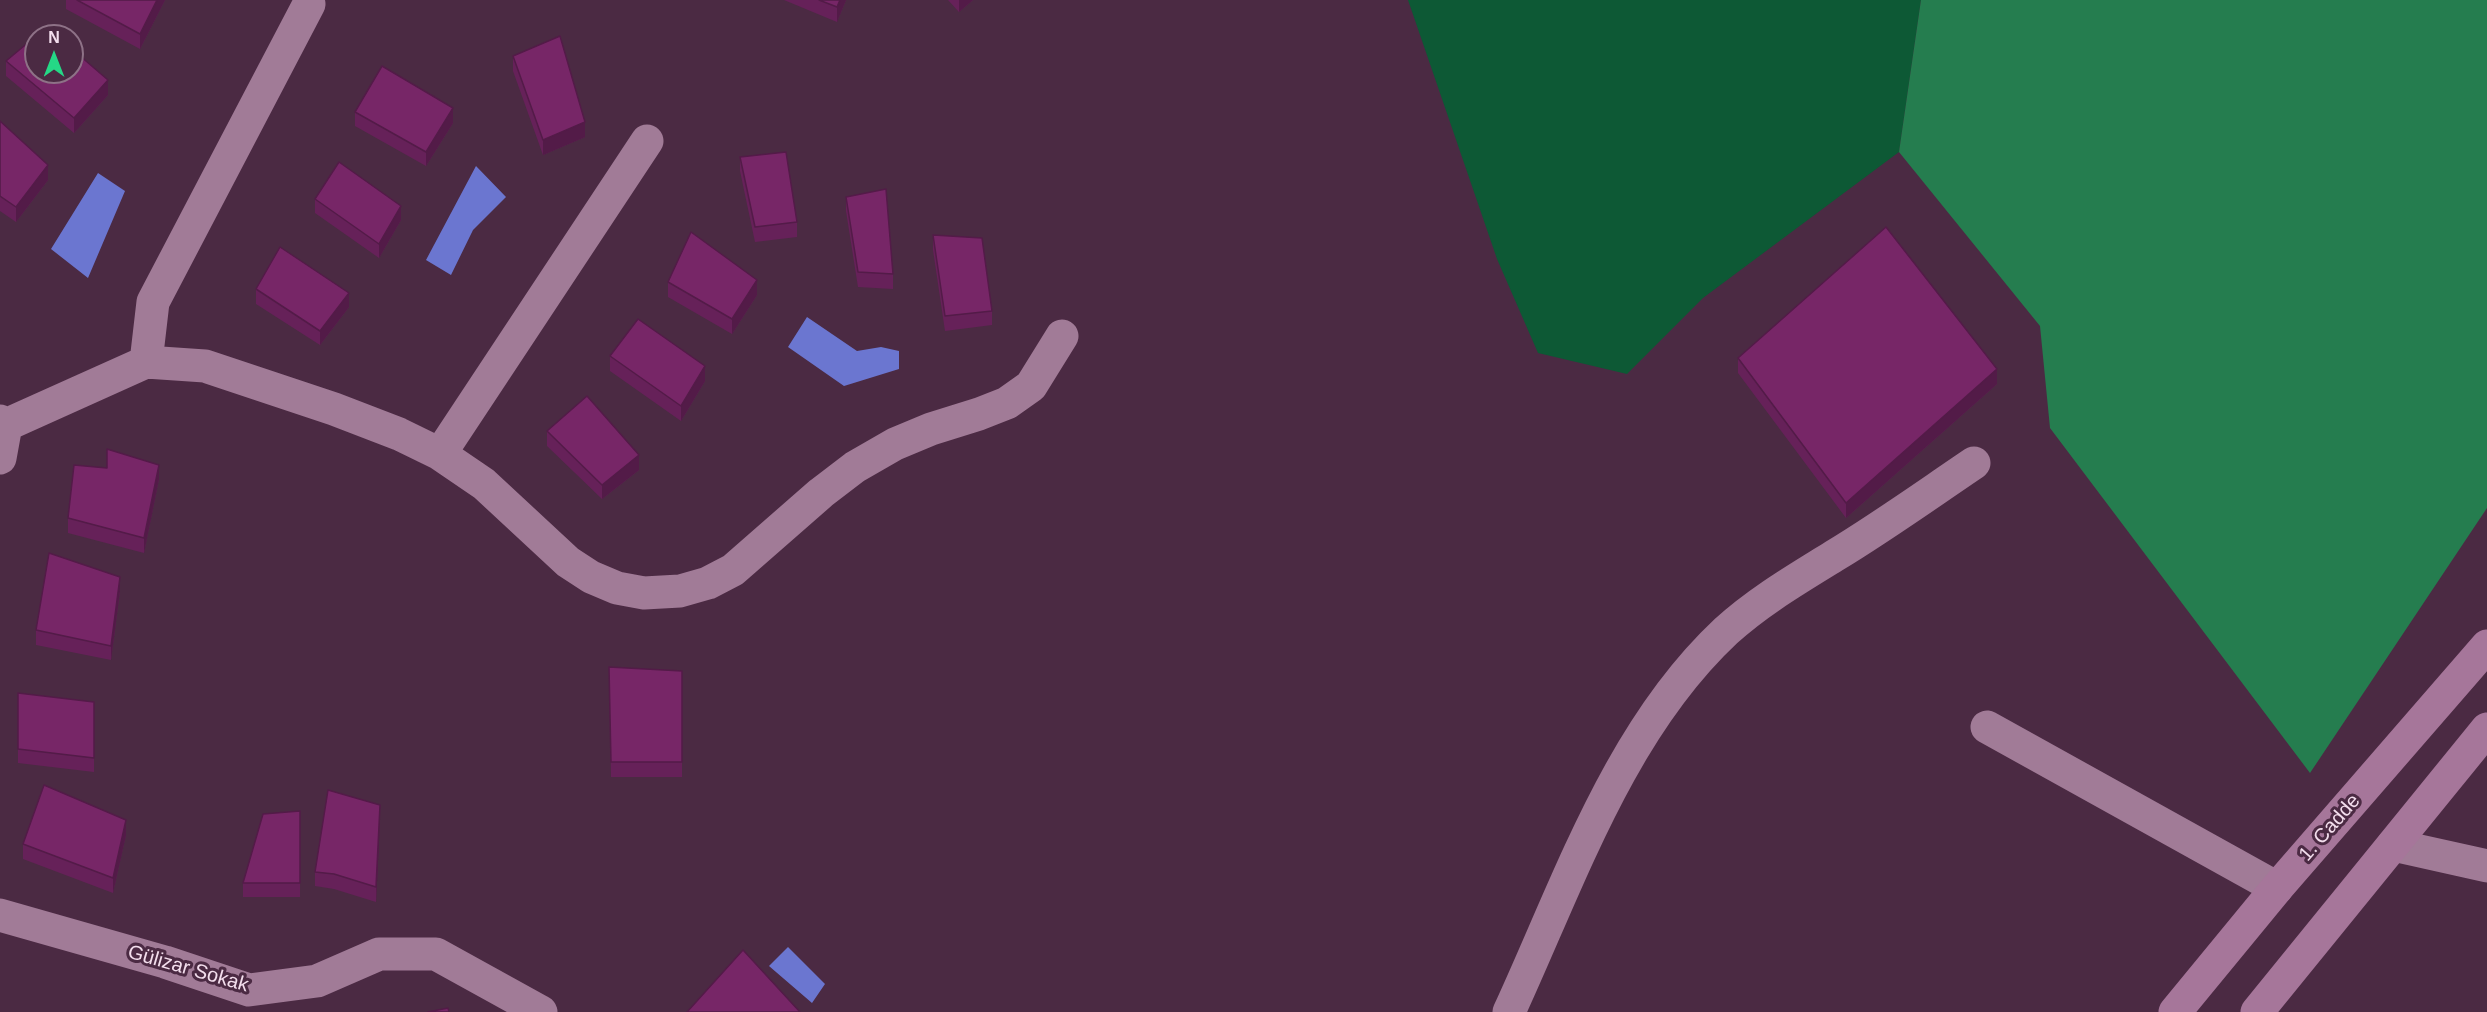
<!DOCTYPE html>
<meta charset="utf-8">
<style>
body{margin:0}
#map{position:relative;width:2487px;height:1012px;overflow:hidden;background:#4b2a43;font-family:Helvetica,sans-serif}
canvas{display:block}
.north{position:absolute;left:24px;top:24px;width:60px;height:60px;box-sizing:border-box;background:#4b2a43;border:2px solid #8e7287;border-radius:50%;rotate:0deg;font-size:16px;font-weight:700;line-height:24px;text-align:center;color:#f3deed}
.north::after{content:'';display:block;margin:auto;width:21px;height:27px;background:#25d886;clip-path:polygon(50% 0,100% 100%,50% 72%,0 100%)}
</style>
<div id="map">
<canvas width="2487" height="1012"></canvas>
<div class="north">N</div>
</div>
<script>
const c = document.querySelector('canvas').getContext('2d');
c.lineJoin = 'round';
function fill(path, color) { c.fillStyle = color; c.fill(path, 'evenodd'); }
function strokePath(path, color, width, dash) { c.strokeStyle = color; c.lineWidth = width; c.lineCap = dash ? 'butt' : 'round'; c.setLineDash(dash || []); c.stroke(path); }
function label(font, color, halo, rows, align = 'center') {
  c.font = font + ' Helvetica,sans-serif'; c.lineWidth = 6; c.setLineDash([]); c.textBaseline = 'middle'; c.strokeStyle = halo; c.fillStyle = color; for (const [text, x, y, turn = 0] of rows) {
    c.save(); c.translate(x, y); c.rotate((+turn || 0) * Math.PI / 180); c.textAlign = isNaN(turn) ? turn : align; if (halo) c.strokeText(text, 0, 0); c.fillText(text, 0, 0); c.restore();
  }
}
fill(new Path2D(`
 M1408,0H1921L1899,152L1703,298L1627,374L1538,353L1497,259Z`), '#0d5935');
fill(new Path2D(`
 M1921,0H2487V508L2310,773L2050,428L2040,326L1899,152Z`), '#257d4f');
fill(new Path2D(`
 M476,166L506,197L473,230L451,275L426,260Z
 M98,173L125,191L88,278L51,249Z
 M807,317L857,351L881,347L899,351V369L844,386L788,347Z
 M788,947L825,984L812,1003L769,966Z`), '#6b76d0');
strokePath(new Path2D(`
 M146,362L153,302L309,4
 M0,421L6,425L0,458
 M6,425L146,362L205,366L334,409L399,434L440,454L484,484L568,562L591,577L617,588L644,593L680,591L708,583L733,570L821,493L855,467L895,444L931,429L979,414L1007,403L1031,386L1062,336
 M440,454L647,141
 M1987,727L2277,888
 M2393,845L2487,866
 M0,915L165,962L249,990L317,981L379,954H436L541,1012
 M1509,1012C1569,882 1619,731 1726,631C1759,601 1797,579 1834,556C1882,527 1928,494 1974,463`), '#a17b97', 33);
strokePath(new Path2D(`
 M2175,1012L2277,888L2487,646
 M2257,1012L2487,729`), '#a6769a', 33);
fill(new Path2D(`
 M66,0H165L140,49L66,9Z
 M784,0H846L837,22Z
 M948,0H973L959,12Z
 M513,56L585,137L543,155L513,71Z
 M6,61L108,95L74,133L6,76Z
 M355,112L453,123L426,166L355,126Z
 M0,121L48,180L16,222L0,211Z
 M740,157L797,222V237L755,242L740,171Z
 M846,197L893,274V289L858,287L846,211Z
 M315,199L401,220L379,258L315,213Z
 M933,235L992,311V325L945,331L933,250Z
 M668,282L757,295L732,334L668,297Z
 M256,289L349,307L320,345L256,304Z
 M610,356L705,381L681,421L610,371Z
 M1738,358L1997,384L1846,518L1738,373Z
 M547,431L639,470L602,499L547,446Z
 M159,479L144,553L68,533V518Z
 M120,591L111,660L36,645V630Z
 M609,667L682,671V777H611Z
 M18,693L94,702V772L18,763Z
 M300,811V897H243V883Z
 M380,819L376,902L334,889L315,886V872Z
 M126,835L113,893L23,859V844Z`), '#662159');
fill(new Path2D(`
 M157,0H165L140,49V34Z
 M840,0H846L837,22V7Z
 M959,0H973L959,12Z
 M108,80V95L74,133V118Z
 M453,108V123L426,166V152Z
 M585,122V137L543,155V140Z
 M48,165V180L16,222V207Z
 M401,206V220L379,258V244Z
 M757,280V295L732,334V319Z
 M349,293V307L320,345V331Z
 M705,366V381L681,421V406Z
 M1997,369V384L1846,518V503Z
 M639,455V470L602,499V485Z
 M159,465V479L144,553V538Z
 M120,577V591L111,660V646Z
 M380,805V819L376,902V887Z
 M126,820V835L113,893V878Z`), '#531b48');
const building = new Path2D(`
 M77,0H157L140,34Z
 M819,0H840L837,7Z
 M46,28L56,36H36Z
 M36,36V72H72V49L108,80L74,118L6,61Z
 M560,36L585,122L543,140L513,56Z
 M382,66L453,108L426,152L355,112Z
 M0,121L48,165L16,207L0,196Z
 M786,152L797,222L755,227L740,157Z
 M339,162L401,206L379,244L315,199Z
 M886,189L893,274L858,272L846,197Z
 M1886,227L1997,369L1846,503L1738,358Z
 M691,232L757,280L732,319L668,282Z
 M933,235L982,238L992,311L945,316Z
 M280,247L349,293L320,331L256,289Z
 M638,319L705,366L681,406L610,356Z
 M587,396L639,455L602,485L547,431Z
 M107,449L159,465L144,538L68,518L74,465L107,468Z
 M49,553L120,577L111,646L36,630Z
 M609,667L682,671V762H611Z
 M18,693L94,702V758L18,749Z
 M44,785L126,820L113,878L23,844Z
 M328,790L380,805L376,887L334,874L315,872Z
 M300,811V883H243L263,814Z
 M743,950L800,1012H687Z
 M448,1008L449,1012H428Z`);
fill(building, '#772667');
strokePath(building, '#531b48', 1.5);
label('20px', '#f3deed', '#4b2a43', [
 ["1. Cadde",2330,828,-49],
 ["Gülizar Sokak",188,969,16]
]);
</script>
